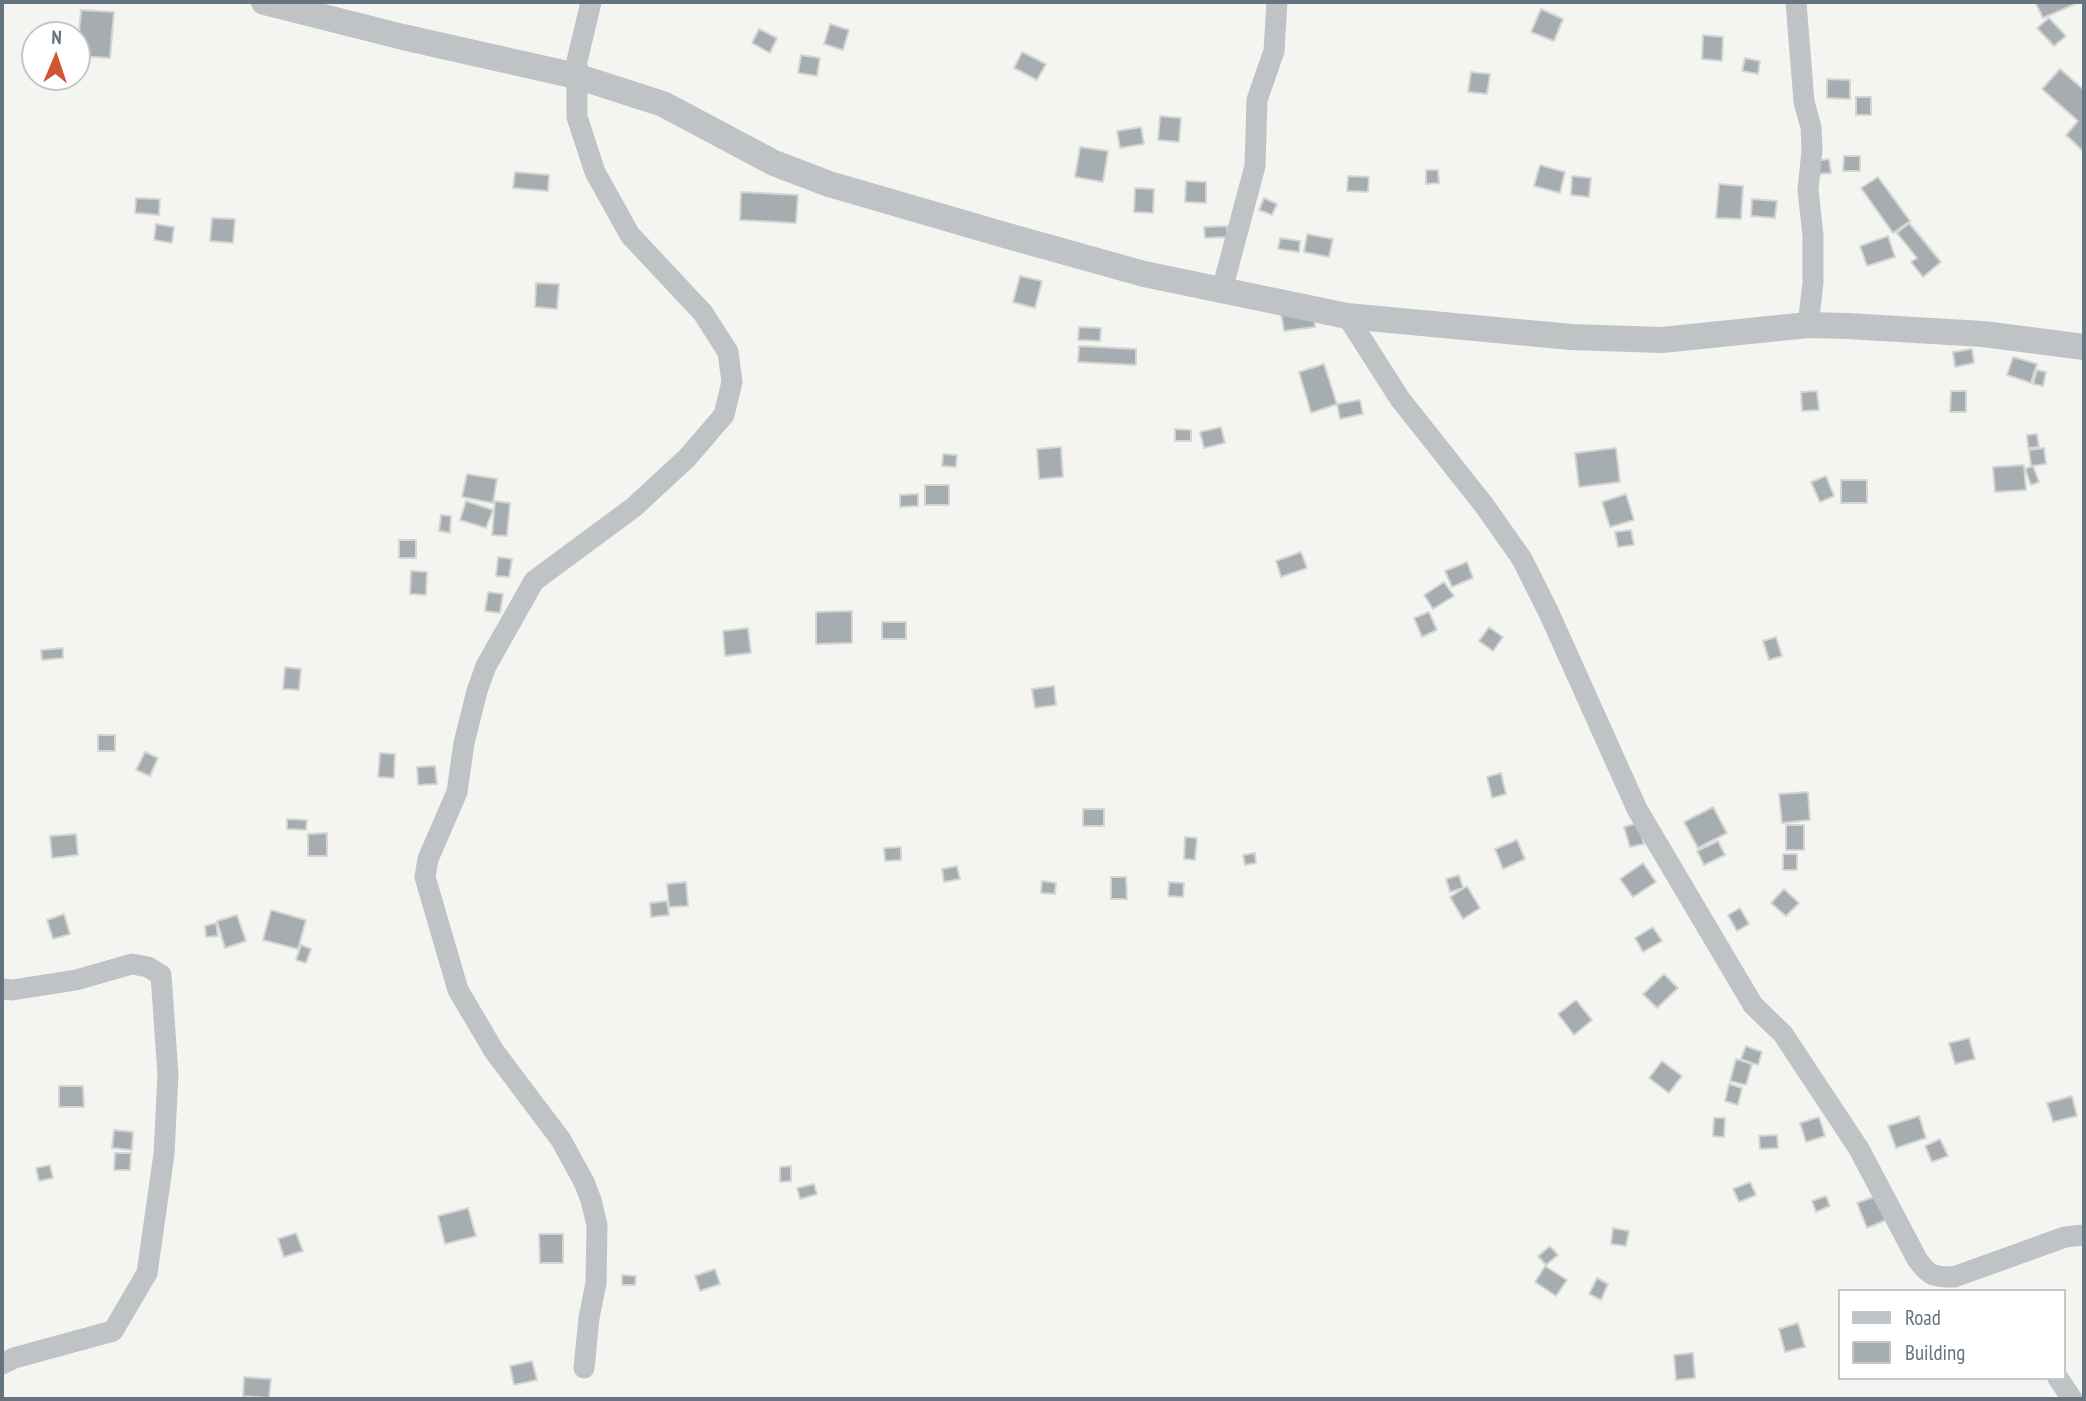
<!DOCTYPE html>
<style>
body{margin:0}
#map{position:relative;width:2086px;height:1401px;overflow:hidden;background:#f4f4f1;font-family:"PT Sans Narrow",sans-serif}
canvas{display:block}
.frame{position:absolute;inset:0;border:4px solid #66747f;pointer-events:none}
.legend{position:absolute;left:1838px;top:1289px;width:228px;height:91px;box-sizing:border-box;background:#fff;border:2px solid #c2c7cc;margin:0;padding:9px 12px;list-style:none;font-size:21px;color:#66747f}
.legend li{display:flex;align-items:center;gap:14px;height:35px}
.legend b{width:35px;border:2px solid #c2c7cc}
.north{position:absolute;left:21px;top:21px;width:70px;height:70px;box-sizing:border-box;background:#fff;border:2px solid #c2c7cc;border-radius:50%;rotate:2deg;font-size:19px;font-weight:700;line-height:28px;text-align:center;color:#66747f}
.north::after{content:'';display:block;margin:auto;width:24px;height:32px;background:#d15633;clip-path:polygon(50% 0,100% 100%,50% 72%,0 100%)}
</style>
<div id="map">
<canvas width="2086" height="1401"></canvas>
<div class="frame"></div>
<ul class="legend">
<li><b style="height:9px;background:#c0c3c6"></b>Road</li>
<li><b style="height:19px;background:#a6adb1"></b>Building</li>
</ul>
<div class="north">N</div>
</div>
<script>
const c = document.querySelector('canvas').getContext('2d');
c.lineJoin = 'round';
function fill(path, color) { c.fillStyle = color; c.fill(path, 'evenodd'); }
function strokePath(path, color, width, dash) { c.strokeStyle = color; c.lineWidth = width; c.lineCap = dash ? 'butt' : 'round'; c.setLineDash(dash || []); c.stroke(path); }
const building = new Path2D(`
 M2035,2H2074L2075,4L2043,18Z
 M1541,9L1563,19L1554,41L1531,32Z
 M81,10L114,12L110,58L77,56Z
 M2049,18L2066,36L2054,46L2037,28Z
 M830,24L849,30L843,50L824,44Z
 M759,29L777,38L770,53L752,43Z
 M1703,35L1723,37L1722,61L1702,59Z
 M1022,52L1046,64L1037,80L1014,68Z
 M801,55L820,58L817,76L798,73Z
 M1745,58L1760,61L1758,74L1742,71Z
 M2060,69L2084,90V152L2066,135L2078,121L2042,89Z
 M1471,72L1490,74L1487,94L1468,92Z
 M1827,79L1850,80V99L1827,98Z
 M1856,97H1871V115H1856Z
 M1160,116L1181,118L1179,142L1158,140Z
 M1141,127L1144,144L1120,148L1117,131Z
 M1080,147L1108,151L1103,182L1075,177Z
 M1844,156H1860V171H1843Z
 M1829,159L1831,173L1817,174L1815,161Z
 M1540,165L1565,172L1560,193L1534,186Z
 M1426,170H1438L1439,183L1426,184Z
 M515,172L549,175L548,191L513,188Z
 M1348,176L1369,177L1368,192L1347,191Z
 M1572,176L1591,178L1589,197L1571,195Z
 M1878,177L1910,221L1893,233L1861,188Z
 M1186,181L1206,182V203L1185,202Z
 M1719,184L1743,186L1741,219L1716,218Z
 M1135,188L1154,189L1153,213L1134,212Z
 M741,192L798,195L796,223L740,220Z
 M136,198L160,199L159,215L135,213Z
 M1264,198L1277,204L1272,215L1259,210Z
 M1752,199L1777,201L1775,218L1751,216Z
 M212,218L235,219L233,243L210,241Z
 M1909,223L1941,262L1923,277L1911,262L1917,258L1897,233Z
 M156,224L174,227L172,243L154,240Z
 M1227,226L1228,237L1205,238L1204,227Z
 M1307,234L1333,239L1329,257L1304,252Z
 M1888,236L1895,257L1867,266L1860,246Z
 M1280,238L1300,241L1299,252L1278,249Z
 M1020,276L1042,281L1035,308L1013,302Z
 M536,283L559,284L557,309L535,307Z
 M1313,309L1315,327L1284,331L1281,313Z
 M1079,327L1101,328L1100,341L1078,340Z
 M1079,346L1136,349V365L1078,362Z
 M1972,349L1974,363L1955,367L1953,352Z
 M2013,357L2037,364L2031,383L2007,375Z
 M1324,364L1337,404L1311,413L1299,372Z
 M2037,370L2046,372L2043,386L2033,384Z
 M1817,391L1819,410L1802,411L1801,392Z
 M1951,391H1966V412H1950Z
 M1360,400L1363,414L1340,419L1337,404Z
 M1221,427L1225,443L1204,448L1200,432Z
 M1175,429L1191,430V441H1175Z
 M2037,434L2039,447L2028,448L2027,435Z
 M1061,447L1063,477L1039,479L1037,449Z
 M1616,448L1620,482L1579,487L1575,453Z
 M2044,448L2046,464L2031,466L2029,450Z
 M943,454L957,455L956,467L942,466Z
 M2024,465L2026,490L1995,492L1993,467Z
 M2033,466L2039,482L2031,485L2025,469Z
 M467,474L497,479L493,503L462,497Z
 M1826,476L1834,496L1820,502L1811,482Z
 M1841,480H1867V503H1841Z
 M925,485H949V505H925Z
 M918,494V506L900,507V495Z
 M1626,494L1634,520L1610,527L1602,502Z
 M466,501L493,510L486,528L460,520Z
 M495,501L510,503L507,536L492,535Z
 M441,515L451,516L450,533L439,531Z
 M1631,530L1634,545L1618,547L1615,532Z
 M399,540H416V558H399Z
 M1301,552L1307,568L1281,577L1276,561Z
 M498,557L512,559L509,577L496,576Z
 M1467,562L1473,578L1452,587L1445,571Z
 M411,571L427,572L426,595L410,594Z
 M1444,582L1454,596L1433,609L1424,595Z
 M488,592L503,594L500,613L485,611Z
 M852,611V643L816,644V612Z
 M1429,612L1437,630L1422,637L1414,618Z
 M882,622H906V639H882Z
 M1489,627L1503,637L1493,651L1479,641Z
 M748,628L751,653L725,656L723,631Z
 M1776,637L1782,656L1769,660L1763,641Z
 M63,648V658L42,660L41,650Z
 M285,667L301,669L299,690L283,689Z
 M1054,686L1056,705L1035,708L1032,689Z
 M98,735H115V751H98Z
 M145,752L158,758L150,776L136,770Z
 M380,753L395,754L394,778L378,777Z
 M435,766L437,784L418,785L417,767Z
 M1501,773L1506,794L1492,798L1487,777Z
 M1808,792L1810,820L1782,823L1779,794Z
 M1713,807L1727,833L1698,848L1684,822Z
 M1083,809H1104V826H1083Z
 M287,819L307,820L306,830L287,829Z
 M1638,823L1644,844L1630,847L1624,827Z
 M1786,825H1804V850H1786Z
 M327,833V856H308V834Z
 M76,834L78,855L52,858L50,836Z
 M1185,837L1197,838L1195,860L1184,859Z
 M1517,840L1525,859L1503,869L1495,849Z
 M1718,841L1725,855L1704,865L1697,851Z
 M901,847V860L885,861L884,848Z
 M1255,853L1256,863L1245,865L1243,855Z
 M1783,854H1797V870H1783Z
 M1643,863L1656,882L1633,897L1620,879Z
 M957,866L960,879L944,882L942,869Z
 M1459,875L1463,888L1450,892L1446,879Z
 M1111,877H1126L1127,899H1111Z
 M1042,881L1056,883L1055,894L1041,893Z
 M686,882L688,906L669,907L667,884Z
 M1169,882L1184,883L1183,897L1168,896Z
 M1467,886L1480,908L1463,919L1450,897Z
 M1784,889L1799,903L1786,916L1771,903Z
 M667,901L669,915L651,917L650,903Z
 M1740,908L1749,924L1737,931L1728,915Z
 M271,910L306,920L298,949L263,940Z
 M64,914L70,934L53,939L47,920Z
 M237,915L246,941L225,948L217,921Z
 M216,923L218,936L206,937L205,926Z
 M1653,927L1662,941L1643,952L1635,938Z
 M301,945L311,949L306,963L296,960Z
 M1664,974L1678,988L1657,1008L1643,994Z
 M1576,1000L1592,1020L1574,1035L1558,1014Z
 M1969,1038L1975,1059L1955,1064L1949,1043Z
 M1746,1046L1762,1052L1758,1065L1741,1059Z
 M1736,1059L1752,1064L1746,1085L1730,1081Z
 M1662,1061L1682,1076L1669,1093L1649,1078Z
 M1729,1084L1742,1088L1738,1105L1725,1101Z
 M59,1086H83L84,1107H59Z
 M2072,1096L2077,1116L2053,1122L2047,1103Z
 M1919,1116L1926,1138L1896,1148L1888,1126Z
 M1819,1117L1825,1136L1806,1142L1800,1123Z
 M1714,1118H1725L1724,1137L1713,1136Z
 M114,1130L133,1132L132,1150L112,1148Z
 M1777,1135L1778,1148L1760,1149L1759,1136Z
 M1940,1139L1948,1156L1932,1162L1925,1146Z
 M115,1153H131L130,1170H114Z
 M50,1165L53,1178L39,1181L36,1168Z
 M791,1166V1181L780,1182V1167Z
 M1750,1182L1756,1195L1739,1202L1733,1189Z
 M814,1184L817,1194L800,1199L797,1188Z
 M1826,1196L1830,1206L1816,1212L1812,1201Z
 M1876,1196L1886,1220L1867,1228L1857,1203Z
 M468,1208L476,1236L445,1244L438,1216Z
 M1613,1228L1629,1231L1626,1246L1611,1244Z
 M296,1233L303,1251L284,1257L278,1239Z
 M539,1234H563V1263H540Z
 M1550,1246L1558,1255L1546,1265L1538,1256Z
 M1545,1266L1567,1280L1556,1296L1535,1282Z
 M715,1269L720,1284L700,1291L695,1276Z
 M622,1275L636,1276L635,1285H622Z
 M1597,1278L1608,1284L1601,1300L1589,1294Z
 M1798,1323L1805,1347L1785,1352L1779,1329Z
 M1693,1353L1695,1378L1676,1380L1674,1355Z
 M532,1361L537,1380L514,1385L510,1366Z
 M244,1377L271,1379L269,1398L243,1396Z`);
fill(building, '#a6adb1');
strokePath(building, '#d5d5d3', 2);
strokePath(new Path2D(`
 M1796,2L1804,102L1811,127L1812,150L1808,190L1813,236V283L1808,325
 M1222,290L1255,166L1257,100L1274,51L1277,2
 M1347,316L1400,399L1484,505L1522,559L1549,613L1637,809L1753,1005L1783,1034L1859,1149L1917,1259C1929,1276 1933,1277 1954,1277L2065,1237L2084,1235
 M2,989L12,990L76,980L132,964L148,967L161,975L168,1075L164,1154L147,1273L113,1331L14,1358L2,1364
 M584,1368L589,1318L596,1283L597,1225L591,1200L584,1182L561,1140L494,1051L458,990L425,877L428,859L457,792L464,743L477,691L486,666L534,581L634,507L687,458L724,415L732,382L728,352L703,313L630,235L595,172L577,117V61L591,2
 M2058,1378L2072,1399`), '#c0c3c6', 21);
strokePath(new Path2D(`
 M264,2L403,37L576,76L663,104L774,163L829,184L1008,236L1144,274L1347,316L1571,337L1662,340L1808,325L1847,326L1983,334L2084,347`), '#c0c3c6', 26);
</script>
